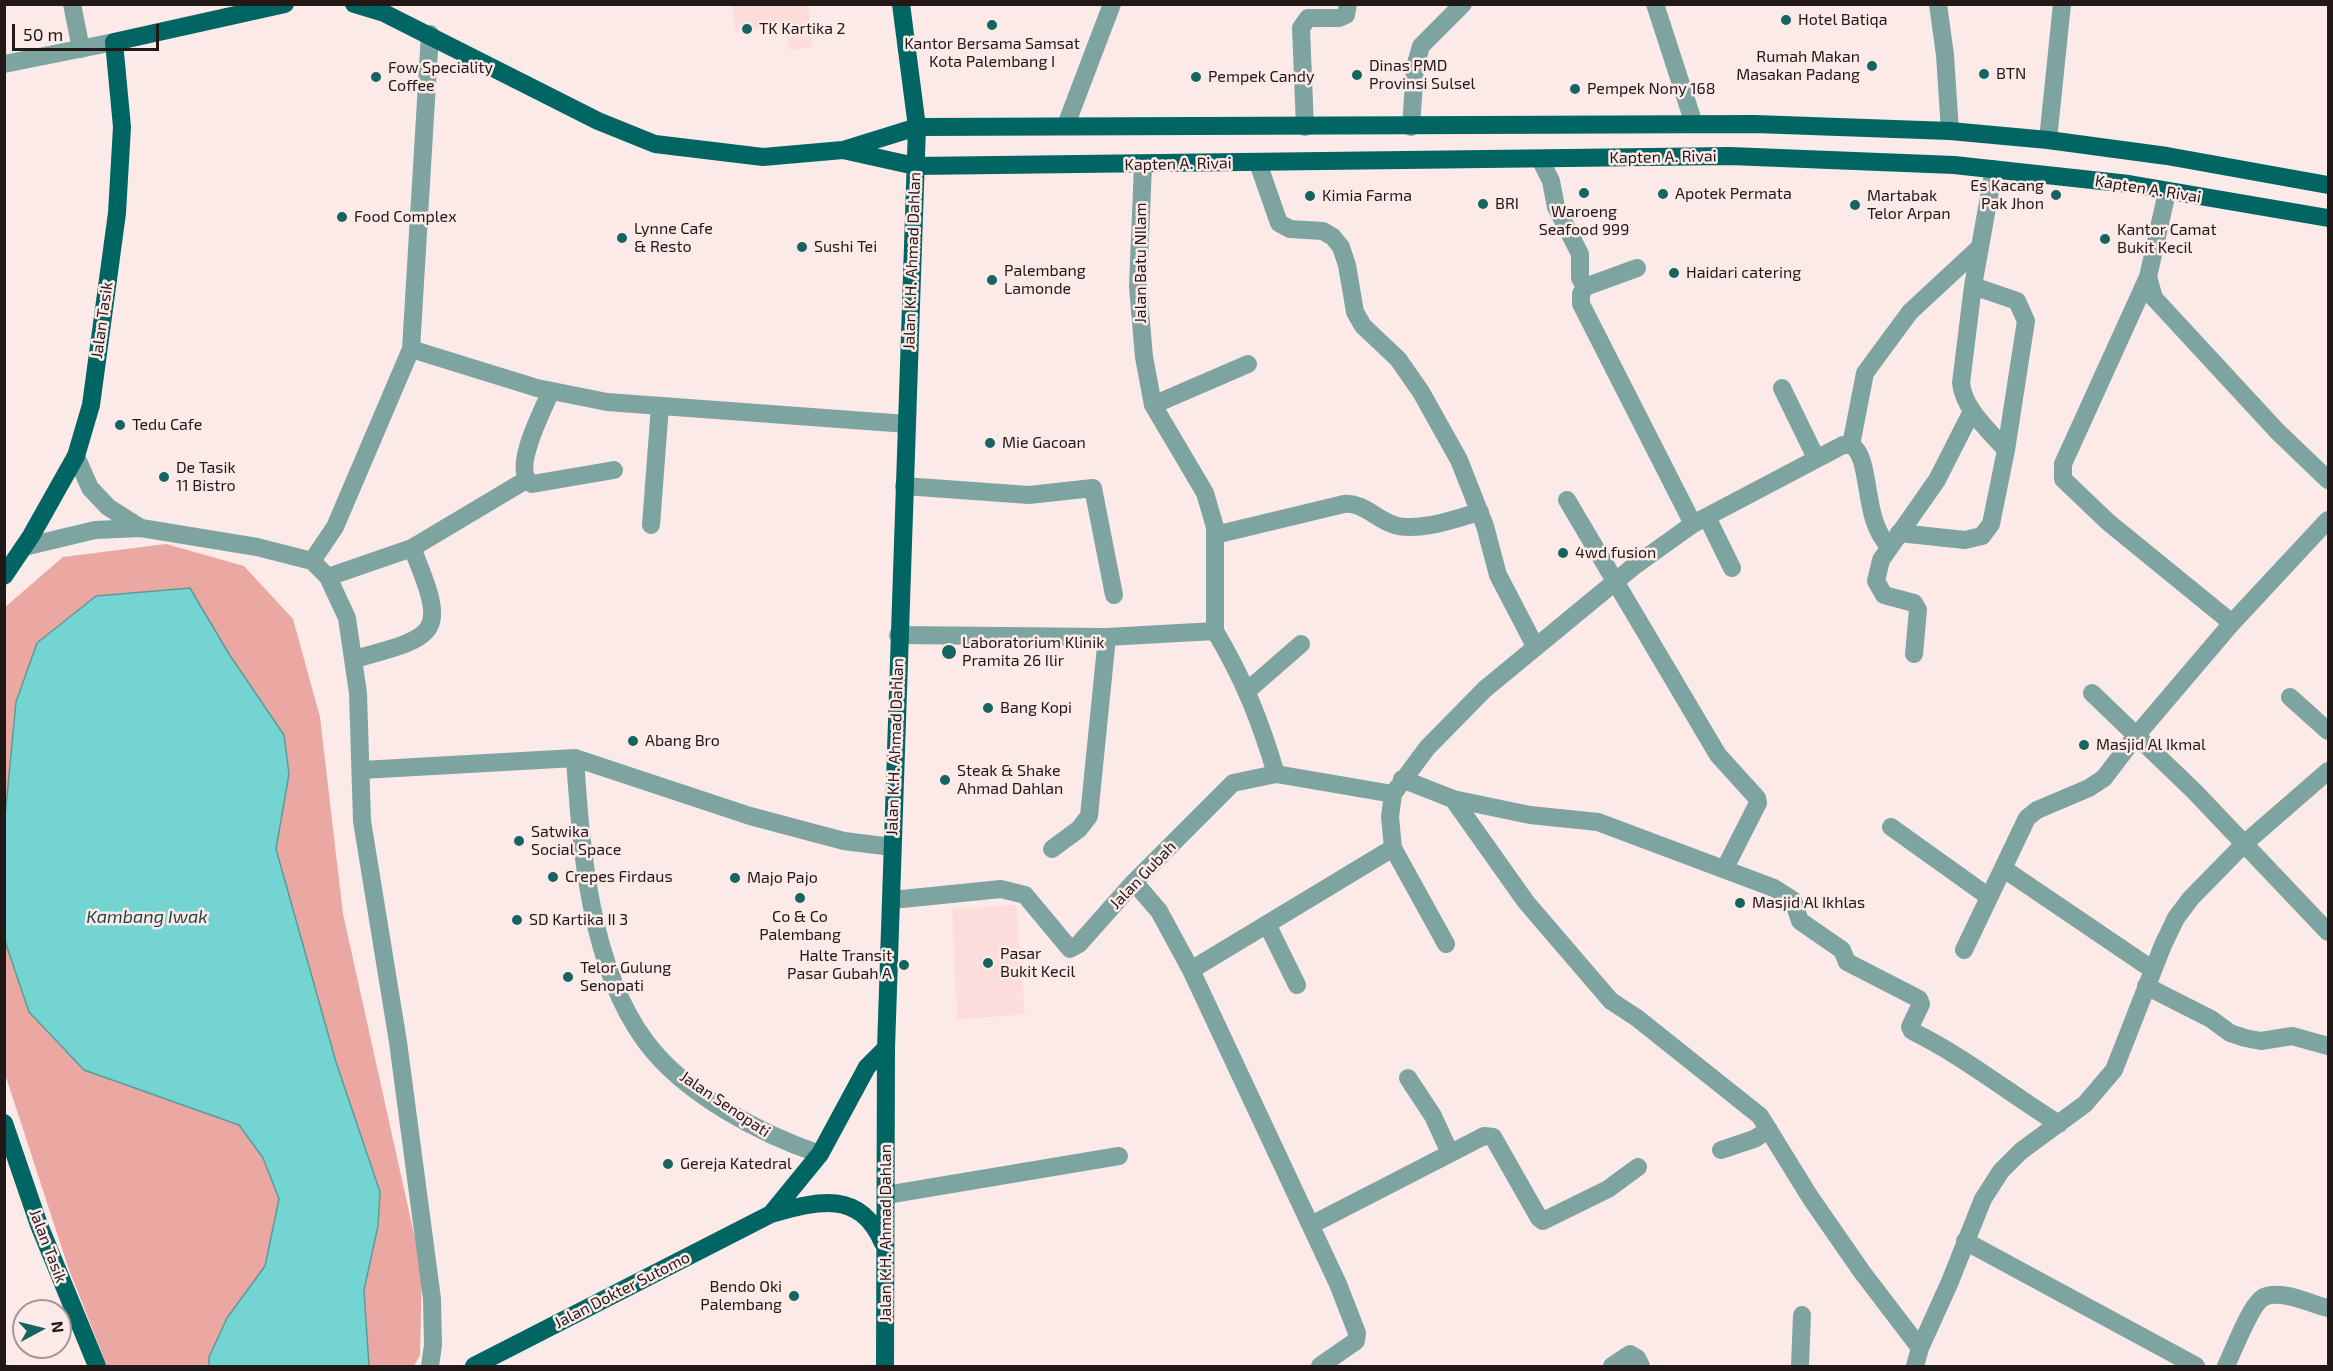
<!DOCTYPE html>
<style>
body{margin:0}
#map{position:relative;width:2333px;height:1371px;overflow:hidden;background:#fceae8;font-family:"Exo 2",sans-serif}
canvas{display:block}
.frame{position:absolute;inset:0;border:6px solid #221818;pointer-events:none}
.north{position:absolute;left:12px;top:1299px;width:60px;height:60px;box-sizing:border-box;background:#fceae8;border:2px solid #a59695;border-radius:50%;rotate:83deg;font-size:16px;font-weight:700;line-height:24px;text-align:center;color:#221818}
.north::after{content:'';display:block;margin:auto;width:21px;height:27px;background:#146462;clip-path:polygon(50% 0,100% 100%,50% 72%,0 100%)}
.scale{position:absolute;left:12px;top:24px;width:147px;height:27px;box-sizing:border-box;border:3px solid #221818;border-top:0;padding-left:8px;font-size:18px;line-height:21px;white-space:nowrap;color:#221818;-webkit-text-stroke:4px #fceae8;paint-order:stroke}
</style>
<div id="map">
<canvas width="2333" height="1371"></canvas>
<div class="frame"></div>
<div class="north">N</div>
<div class="scale">50 m</div>
</div>
<script>
const c = document.querySelector('canvas').getContext('2d');
c.lineJoin = 'round';
function fill(path, color) { c.fillStyle = color; c.fill(path, 'evenodd'); }
function strokePath(path, color, width, dash) { c.strokeStyle = color; c.lineWidth = width; c.lineCap = dash ? 'butt' : 'round'; c.setLineDash(dash || []); c.stroke(path); }
function label(font, color, halo, rows, align = 'center') {
  c.font = font + ' "Exo 2",sans-serif'; c.lineWidth = 5; c.setLineDash([]); c.textBaseline = 'middle'; c.strokeStyle = halo; c.fillStyle = color; for (const [text, x, y, turn = 0] of rows) {
    c.save(); c.translate(x, y); c.rotate((+turn || 0) * Math.PI / 180); c.textAlign = isNaN(turn) ? turn : align; if (halo) c.strokeText(text, 0, 0); c.fillText(text, 0, 0); c.restore();
  }
}
fill(new Path2D(`
 M732,5H808L813,47L789,50L785,26L735,32Z
 M1016,905L1025,1014L957,1020L952,909Z`), '#fcdddb');
fill(new Path2D(`
 M166,544L244,566L293,619L320,717L343,914L422,1270L420,1355L414,1366H107L68,1267L5,1074L4,608L63,557Z`), '#eba8a3');
const water = new Path2D(`
 M190,588L229,654L284,735L289,774L276,849L336,1062L380,1192L378,1226L364,1290L369,1366H209V1357L227,1318L265,1266L279,1199L263,1158L239,1125L84,1070L29,1012L7,947L4,935L5,817L16,702L37,643L96,596Z`);
fill(water, '#73d4d2');
strokePath(water, '#5b9c9a', 1.5);
strokePath(new Path2D(`
 M72,4L81,49
 M1655,4L1694,124
 M1938,4L1945,55L1950,131
 M4,64L114,42
 M1066,125L1112,4
 M1305,127L1301,28L1308,18H1339L1346,15L1348,4
 M1411,127L1415,67L1421,46L1463,4
 M2048,140L2062,4
 M1540,159L1551,181L1556,207L1580,254V278L1585,287
 M1258,163L1279,223L1290,229L1323,231L1333,237L1341,247L1347,265L1355,312L1363,326L1398,359L1421,392L1459,460L1485,526L1498,575L1535,646
 M1143,165L1138,287L1144,357L1153,405L1205,493L1215,527V631
 M2167,192L2148,277L2154,298L2277,431L2328,480
 M1637,268L1585,287L1581,294V304L1693,524
 M2148,277L2063,464V479L2108,522L2232,623
 M1973,286L1961,383C1964,410 1989,430 2006,450
 M411,349L537,388L607,402L907,424
 M1782,388L1816,458
 M551,391C543,410 510,471 532,484L614,470
 M1153,405L1248,364
 M1851,445L1865,373L1910,312L1980,247
 M76,456L90,488L108,507L141,528L257,547L312,561L328,577L347,618L358,693L362,821L398,1042L432,1299L433,1345L430,1366
 M904,486L1029,495L1093,488L1114,595
 M1567,500L1718,755L1757,798L1758,803L1725,868
 M1707,517L1732,568
 M651,525L660,406
 M1899,533L1965,540L1982,536L1991,524L2006,450L2026,321L2017,301L1973,286L1994,169
 M1215,535L1344,504C1365,502 1378,522 1398,526C1424,531 1456,518 1480,512
 M24,547L95,530L141,528
 M412,548L526,480
 M312,561L335,527L411,349L430,34
 M328,577L412,548C448,634 440,636 355,659
 M1215,631C1244,680 1260,720 1276,774
 M898,635L1107,637L1215,631
 M1914,654L1918,610L1914,603L1884,595L1876,581L1881,560L1937,480L1972,411
 M1247,691L1301,644
 M2092,693L2195,792L2328,932
 M2290,697L2328,731
 M575,758C581,849 590,967 646,1042C685,1094 760,1134 820,1154
 M362,770L575,758L750,816L844,841L892,847
 M1402,779L1453,799L1530,815L1598,822L1774,888L1793,900L1800,921L1842,950L1847,962L1919,999L1921,1004L1910,1027L1912,1031C1965,1057 2009,1093 2059,1124
 M1393,794L1390,817L1393,848
 M1453,799L1526,902L1611,1001L1637,1018L1760,1116L1810,1197L1862,1272L1920,1348
 M1891,827L1989,897
 M1052,849L1079,829L1089,816L1107,637
 M2004,869L2153,970
 M1134,882L1159,911L1191,970L1338,1284L1357,1333L1356,1341L1320,1366
 M892,900L1001,889L1025,895L1070,949L1079,944L1134,882L1233,783L1276,774L1393,794L1427,748L1485,689L1633,567L1693,524L1843,445H1851C1873,458 1861,519 1889,546
 M1267,924L1297,985
 M1964,950L2027,818L2037,810L2089,788L2104,778L2136,736L2232,623L2328,520
 M1191,970L1393,848L1446,944
 M2146,986L2211,1019L2230,1033L2245,1038L2261,1041L2292,1036L2328,1046
 M1408,1078L1433,1116L1450,1153
 M1721,1150L1754,1139L1769,1130
 M886,1195L1119,1156
 M1311,1225L1484,1136L1493,1137L1539,1218L1543,1221L1608,1189L1638,1167
 M1965,1241L2196,1366
 M1612,1366L1630,1354L1637,1358L1641,1366
 M1800,1366L1802,1315
 M1915,1366L1920,1348L1949,1284L1983,1199L2001,1171L2021,1151L2085,1104L2114,1070L2163,945L2176,918L2191,898L2244,844L2328,771
 M2226,1366C2233,1352 2251,1303 2264,1297C2282,1289 2311,1304 2328,1308`), '#7ea4a2', 18);
strokePath(new Path2D(`
 M354,4L384,13L598,121L655,144L763,157L843,150L917,127L1755,124L1950,131L2048,140L2167,156L2328,185
 M843,150L915,166L1730,156L1954,165L2129,184L2328,218
 M4,576L31,536L76,456L91,405L117,213L122,127L114,42L285,4
 M4,1123L39,1225L97,1366
 M771,1214L820,1154L867,1067L886,1048
 M474,1366L771,1214C818,1201 859,1189 883,1243
 M885,1366L886,1048L917,127L901,4`), '#016564', 18);
for (const [x, y, r, color] of [
 [1786,20,6,"#146462"],
 [992,25,6,"#146462"],
 [747,29,6,"#146462"],
 [1872,66,6,"#146462"],
 [1984,74,6,"#146462"],
 [1357,75,6,"#146462"],
 [376,77,6,"#146462"],
 [1196,77,6,"#146462"],
 [1575,89,6,"#146462"],
 [1584,193,6,"#146462"],
 [1663,194,6,"#146462"],
 [2056,195,6,"#146462"],
 [1310,196,6,"#146462"],
 [1483,204,6,"#146462"],
 [1855,205,6,"#146462"],
 [342,217,6,"#146462"],
 [622,238,6,"#146462"],
 [2105,239,6,"#146462"],
 [802,247,6,"#146462"],
 [1674,273,6,"#146462"],
 [992,280,6,"#146462"],
 [120,425,6,"#146462"],
 [990,443,6,"#146462"],
 [164,477,6,"#146462"],
 [1563,553,6,"#146462"],
 [949,652,8,"#146462"],
 [988,708,6,"#146462"],
 [633,741,6,"#146462"],
 [2084,745,6,"#146462"],
 [945,780,6,"#146462"],
 [519,841,6,"#146462"],
 [553,877,6,"#146462"],
 [735,878,6,"#146462"],
 [800,898,6,"#146462"],
 [1740,903,6,"#146462"],
 [517,920,6,"#146462"],
 [988,963,6,"#146462"],
 [904,965,6,"#146462"],
 [568,977,6,"#146462"],
 [668,1164,6,"#146462"],
 [794,1296,6,"#146462"]
]) { const dot = new Path2D(); dot.arc(x, y, r, 0, 2 * Math.PI); c.fillStyle = color; c.fill(dot); strokePath(dot, '#fceae8', 2); }
label('16px', '#221818', '#fceae8', [
 ["Hotel Batiqa",1798,20],
 ["TK Kartika 2",759,29],
 ["Kantor Bersama Samsat",992,44,"center"],
 ["Kota Palembang I",992,62,"center"],
 ["Rumah Makan",1860,57,"right"],
 ["Masakan Padang",1860,75,"right"],
 ["Dinas PMD",1369,66],
 ["Provinsi Sulsel",1369,84],
 ["Fow Speciality",388,68],
 ["Coffee",388,86],
 ["BTN",1996,74],
 ["Pempek Candy",1208,77],
 ["Pempek Nony 168",1587,89],
 ["Es Kacang",2044,186,"right"],
 ["Pak Jhon",2044,204,"right"],
 ["Apotek Permata",1675,194],
 ["Kimia Farma",1322,196],
 ["Martabak",1867,196],
 ["Telor Arpan",1867,214],
 ["BRI",1495,204],
 ["Waroeng",1584,212,"center"],
 ["Seafood 999",1584,230,"center"],
 ["Food Complex",354,217],
 ["Lynne Cafe",634,229],
 ["& Resto",634,247],
 ["Kantor Camat",2117,230],
 ["Bukit Kecil",2117,248],
 ["Sushi Tei",814,247],
 ["Palembang",1004,271],
 ["Lamonde",1004,289],
 ["Haidari catering",1686,273],
 ["Tedu Cafe",132,425],
 ["Mie Gacoan",1002,443],
 ["De Tasik",176,468],
 ["11 Bistro",176,486],
 ["4wd fusion",1575,553],
 ["Laboratorium Klinik",962,643],
 ["Pramita 26 Ilir",962,661],
 ["Bang Kopi",1000,708],
 ["Abang Bro",645,741],
 ["Masjid Al Ikmal",2096,745],
 ["Steak & Shake",957,771],
 ["Ahmad Dahlan",957,789],
 ["Satwika",531,832],
 ["Social Space",531,850],
 ["Crepes Firdaus",565,877],
 ["Majo Pajo",747,878],
 ["Masjid Al Ikhlas",1752,903],
 ["Co & Co",800,917,"center"],
 ["Palembang",800,935,"center"],
 ["SD Kartika II 3",529,920],
 ["Pasar",1000,954],
 ["Bukit Kecil",1000,972],
 ["Halte Transit",892,956,"right"],
 ["Pasar Gubah A",892,974,"right"],
 ["Telor Gulung",580,968],
 ["Senopati",580,986],
 ["Gereja Katedral",680,1164],
 ["Bendo Oki",782,1287,"right"],
 ["Palembang",782,1305,"right"]
], 'left');
label('16px', '#221818', '#fceae8', [
 ["Kapten A. Rivai",1663,157,-1],
 ["Kapten A. Rivai",1178,164,-1],
 ["Kapten A. Rivai",2148,189,9],
 ["Jalan K.H. Ahmad Dahlan",912,261,-88],
 ["Jalan Batu NIlam",1141,263,-90],
 ["Jalan Tasik",102,320,-82],
 ["Jalan K.H. Ahmad Dahlan",895,747,-88],
 ["Jalan Gubah",1143,875,-46],
 ["Jalan Senopati",725,1104,34],
 ["Jalan K.H. Ahmad Dahlan",886,1233,-90],
 ["Jalan Tasik",48,1246,69],
 ["Jalan Dokter Sutomo",622,1290,-27]
]);
label('italic 18px', '#1c4948', '#fceae8', [
 ["Kambang Iwak",147,917]
]);
</script>
